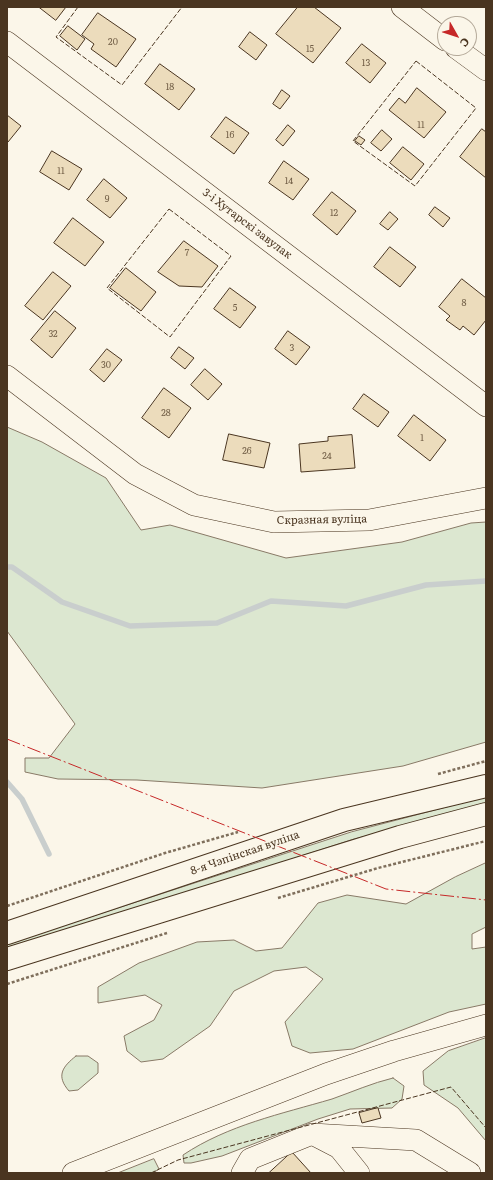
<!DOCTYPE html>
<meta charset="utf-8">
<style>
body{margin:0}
#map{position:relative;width:493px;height:1180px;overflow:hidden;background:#fbf6e9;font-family:Literata,serif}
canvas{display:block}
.frame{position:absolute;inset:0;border:8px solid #4a3520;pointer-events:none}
.north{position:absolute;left:437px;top:16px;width:40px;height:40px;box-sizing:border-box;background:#fbf6e9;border:1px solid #b4a999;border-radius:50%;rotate:129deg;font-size:11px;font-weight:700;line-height:16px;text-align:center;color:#4a3520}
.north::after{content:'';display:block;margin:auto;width:14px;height:18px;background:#c62828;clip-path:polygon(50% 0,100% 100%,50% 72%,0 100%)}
</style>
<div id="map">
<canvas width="493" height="1180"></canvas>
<div class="frame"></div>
<div class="north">С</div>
</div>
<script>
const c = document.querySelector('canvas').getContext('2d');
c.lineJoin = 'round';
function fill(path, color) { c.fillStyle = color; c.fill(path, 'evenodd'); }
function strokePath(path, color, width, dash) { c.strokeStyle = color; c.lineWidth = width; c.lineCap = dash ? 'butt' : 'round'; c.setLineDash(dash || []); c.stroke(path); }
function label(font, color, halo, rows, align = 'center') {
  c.font = font + ' Literata,serif'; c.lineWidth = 3; c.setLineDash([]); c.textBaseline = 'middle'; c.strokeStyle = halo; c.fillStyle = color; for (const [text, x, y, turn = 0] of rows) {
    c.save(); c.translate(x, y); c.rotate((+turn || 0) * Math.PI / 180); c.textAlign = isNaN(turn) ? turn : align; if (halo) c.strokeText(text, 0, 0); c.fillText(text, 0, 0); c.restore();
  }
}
const green = new Path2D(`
 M7,427L42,442L106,478L141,530L170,525L286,558L402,542L471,523L486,522V742L403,766L262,788L137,780L58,779L25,772V758H49L75,724L7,631Z
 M486,797V806L354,839L7,951V944L351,832Z
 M486,863V927L472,934V949L486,947V1004L449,1012L353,1049L310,1053L292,1046L285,1022L323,979L306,967L274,971L234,991L210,1026L163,1059L141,1062L127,1051L124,1036L154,1020L162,1005L145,995L98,1003V987L139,963L197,942L234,940L256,951L282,948L318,903L347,895L406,904L455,877Z
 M486,1038V1141L458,1108L424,1085L423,1071L448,1051Z
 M76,1056H88L98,1063V1073L78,1090L69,1091C56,1076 62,1067 76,1056Z
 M393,1078L404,1086L402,1099L392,1108L350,1109L318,1119L222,1156L191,1163H184L183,1155C228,1125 281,1114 332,1099C352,1092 372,1083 393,1078Z
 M154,1159L159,1169L153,1173H118Z`);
fill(green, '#dce7d0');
strokePath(green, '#887966', 1);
strokePath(new Path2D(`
 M7,567H12L62,602L130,626L217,623L271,601L346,606L426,585L486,581
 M7,782L22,799L49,854`), '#c9cecd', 5.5);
const building = new Path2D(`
 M39,7H66L56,20Z
 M298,7H314L341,28L313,63L276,34Z
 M98,13L136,39L116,67L91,49L94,44L82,35Z
 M68,26L85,39L77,50L60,36Z
 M250,32L267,45L256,60L239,47Z
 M362,44L386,63L370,83L346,63Z
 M160,64L195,89L179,110L145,84Z
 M417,88L446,112L424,138L389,110L399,98L405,103Z
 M282,90L290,96L280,109L273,104Z
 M7,115L21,126L8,142H7Z
 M226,117L249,133L234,154L211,137Z
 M288,125L295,131L283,146L276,140Z
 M482,129L486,132V178L460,157Z
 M382,130L392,139L381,151L371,143Z
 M359,136L365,140L361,145L355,141Z
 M403,147L424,164L411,180L390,163Z
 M52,151L82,169L69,190L40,172Z
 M284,161L309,179L293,200L269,183Z
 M104,179L127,198L110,218L87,200Z
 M332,192L356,211L337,235L313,215Z
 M435,207L450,218L443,227L429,215Z
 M390,212L398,219L388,230L380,224Z
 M73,218L104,242L85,266L54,243Z
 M184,241L218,266L202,287L179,286L158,272Z
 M390,247L416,267L400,287L374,267Z
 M126,268L156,292L141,311L110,288Z
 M53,272L71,286L43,320L25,306Z
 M462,279L486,298V320L474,335L463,326L460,330L446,320L450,316L439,307Z
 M230,288L256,307L240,328L214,309Z
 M55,311L76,328L52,358L31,340Z
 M288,331L310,347L296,365L275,349Z
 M179,347L194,358L185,369L171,358Z
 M107,349L122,360L104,382L90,370Z
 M205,369L222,384L208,400L191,385Z
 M164,388L191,408L169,438L142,418Z
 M364,394L389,412L378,427L353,409Z
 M414,415L446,440L430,461L398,436Z
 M229,434L270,443L264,468L223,460Z
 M352,435L355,468L301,472L299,444L328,441V437Z
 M378,1108L381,1118L362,1123L359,1113Z
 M292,1152L311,1173H269Z`);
fill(building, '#ecdcbc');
strokePath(building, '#4a3520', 1);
const minor = new Path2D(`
 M402,7L445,40
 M7,42L486,406
 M456,48L486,70
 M7,376L135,474L194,505L274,522L369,520L486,498
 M312,1134L416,1140L470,1173
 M73,1173L326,1074L394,1051L486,1025
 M242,1173L250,1159L312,1134L339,1148L359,1173`);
const major = new Path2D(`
 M7,933L344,820L486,786
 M7,959L400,837L486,814`);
strokePath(minor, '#4a3520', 22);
strokePath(major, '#4a3520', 24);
strokePath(new Path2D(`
 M438,774L486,761
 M278,898L378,868L486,841
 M7,906L165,853L238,832
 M7,984L167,933`), '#7f6f5c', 2.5, [3, 2]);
strokePath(minor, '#fbf6e9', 21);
strokePath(major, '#fbf6e9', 22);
strokePath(new Path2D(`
 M78,7L56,37L122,85L182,7
 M416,61L476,108L415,186L353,141Z
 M169,209L231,256L170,337L107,288Z
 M151,1173L178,1160L451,1087L486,1128`), '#4a3520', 1, [5, 2]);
strokePath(new Path2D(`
 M7,739L386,889L486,900`), '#c62828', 1, [14, 3, 2, 3]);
label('9px', '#725f47', null, [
 ["20",113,42],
 ["15",310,49],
 ["13",366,63],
 ["18",170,87],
 ["11",421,125],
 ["16",230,135],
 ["11",61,171],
 ["14",289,181],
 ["9",107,199],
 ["12",334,213],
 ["7",187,253],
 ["8",464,303],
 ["5",235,308],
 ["32",53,334],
 ["3",292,348],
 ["30",106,365],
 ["28",166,413],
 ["1",422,438],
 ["26",247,451],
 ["24",327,456]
]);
label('11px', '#4a3520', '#fbf6e9', [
 ["3-і Хутарскі завулак",247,224,37],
 ["Скразная вуліца",322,520,-1],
 ["8-я Чэпінская вуліца",245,853,-19]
]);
</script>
